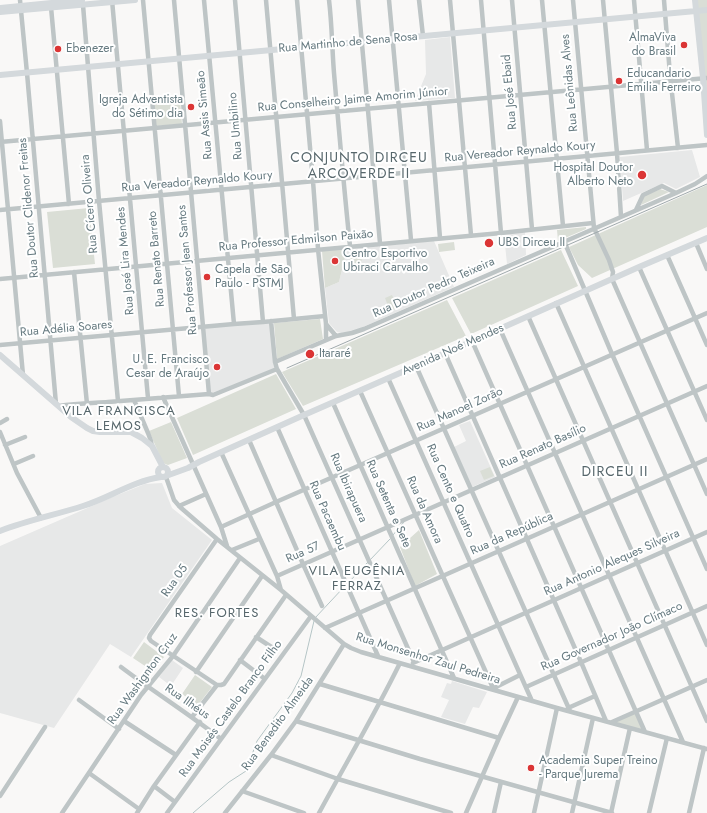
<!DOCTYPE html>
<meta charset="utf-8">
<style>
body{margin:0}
canvas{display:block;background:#f9f8f7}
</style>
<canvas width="707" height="813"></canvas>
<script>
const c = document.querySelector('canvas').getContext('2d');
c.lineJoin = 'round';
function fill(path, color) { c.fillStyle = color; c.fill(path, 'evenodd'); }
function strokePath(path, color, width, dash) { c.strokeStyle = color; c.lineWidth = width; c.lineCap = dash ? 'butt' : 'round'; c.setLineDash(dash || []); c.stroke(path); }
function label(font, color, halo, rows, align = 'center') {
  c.font = font + ' Jost,sans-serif'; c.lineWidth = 4; c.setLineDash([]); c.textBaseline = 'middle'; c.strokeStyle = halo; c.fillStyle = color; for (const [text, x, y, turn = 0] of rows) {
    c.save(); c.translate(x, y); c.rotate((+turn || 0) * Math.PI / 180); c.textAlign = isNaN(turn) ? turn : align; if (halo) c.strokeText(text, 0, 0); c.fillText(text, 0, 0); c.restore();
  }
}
fill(new Path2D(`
 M450,37L455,98L415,101L426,74L425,40Z
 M692,150L700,177L676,189L664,183L623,201L620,157Z
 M525,232L526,255L507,264L504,235Z
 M434,241L454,287L354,331L341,333L337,332L329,323L325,288L339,282L347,249Z
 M271,321L277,369L209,394L203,327Z
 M470,421L495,477L472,487L454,447L466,441L459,425Z
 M162,483L172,508L212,540L131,657L110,644L54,728L0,713V546L115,496L145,484Z
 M172,660L183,668L171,686L159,677Z
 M452,681L487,692L479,708L473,707L465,724L441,717L449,700L441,697L447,683L451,684Z`), '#e7e8e8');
fill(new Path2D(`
 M697,0H707V120Z
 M180,100L182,124L156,126L154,102Z
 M707,185V227L592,278L578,265L569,247Z
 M660,189L669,192L641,205L644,196Z
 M89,208L95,264L53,268L47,212Z
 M586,227V229L558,241L557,230Z
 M454,242L455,250L439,252L438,244Z
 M347,249L339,282L325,288L322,251Z
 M352,249L363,252L360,269L348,266Z
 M561,250L578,286L471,334L452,298Z
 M392,295L398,308L390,311L385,298Z
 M447,300L466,336L303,406L282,372Z
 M320,319L323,339L277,359L274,323Z
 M276,374L296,409L193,455L177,418Z
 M171,422L187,458L168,465L163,463L149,431Z
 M490,467L494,476L484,480L480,471Z
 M419,530L437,574L415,586L400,547Z
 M144,642L164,657L154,672L133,658Z
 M195,675L212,687L198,705L182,694Z
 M636,711L645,732L612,722Z`), '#daded6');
strokePath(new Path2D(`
 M393,535L404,522
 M370,560L390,539
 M348,583L368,562
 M315,618L344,587
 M193,813L229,782L246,771L257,741L292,693L301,676L314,621`), '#b5c5c6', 1);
strokePath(new Path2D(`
 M20,0L27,73L56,404
 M112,0L148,398
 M143,0L179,396
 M174,0L209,394
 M204,0L234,324
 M235,0L263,322
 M266,0L294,319
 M297,0L313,181L318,249L326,324V340
 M329,0C332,24 332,49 334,73C339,131 344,188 350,246
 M358,0L380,243
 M389,0L411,240
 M419,0L423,36
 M450,0L471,235
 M481,0L501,233
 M512,0L532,229
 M542,0L563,226
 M573,0L594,228L609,260L613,272L612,279L707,494
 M603,0L617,153L621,217
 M634,0L647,150
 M664,0L670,75L678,148
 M83,5L99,201L118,401
 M51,7L69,204
 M429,103L440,238
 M0,121L23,375
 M0,142L707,78
 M0,210L707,145
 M636,210L643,195L662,186L676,193
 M564,241L612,354L707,569
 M696,243L707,269
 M667,255L707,345
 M639,267L707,420
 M74,272L87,404
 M0,279L501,233L593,223
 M556,303L707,645
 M528,316L707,721
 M271,321L275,362L277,369L304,415L414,662
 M326,324L336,336
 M500,329L683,742
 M472,341L645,732
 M0,345L234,324L263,322L325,316
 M445,353L581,662L606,721
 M275,362L336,336L352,333L364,329L676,193L695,184L707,176
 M416,366L570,711
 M388,378L532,701
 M360,391L493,688
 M163,397L221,527L227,546
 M134,400L148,433L151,441L152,447
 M333,403L454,678
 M59,406C75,403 92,403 108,402C142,399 175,397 209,394L213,395L277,369
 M0,423L7,419
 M277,427L378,656
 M0,432L17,473L41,518
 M249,440L303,564L322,606
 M5,445L25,437
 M221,452L277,576L281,590
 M14,464L33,456
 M166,477L174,500L180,507L217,539L281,590L344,644L351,648L361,652L557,708L707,749
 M179,506L206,494
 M221,527L276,502L707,313
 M217,539L150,635L149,638L151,641L217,685H221L224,684L286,595
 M232,550L259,539
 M277,576L707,386
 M325,628L707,459
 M256,637L273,648
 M240,660L265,679
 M413,663L707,532
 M121,667C154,692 189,714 221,739
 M196,672L262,576
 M320,684L499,738
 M526,687L707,606
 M492,689L520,675
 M79,700L119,729
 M568,708L595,696
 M192,717L217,685
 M124,721L176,755
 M296,721L420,759L612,813
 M612,722L707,680
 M271,755L338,779L451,813
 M89,773L139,809
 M154,786L175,802
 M242,791L304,813
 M0,796L45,727
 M62,813L141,695L173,656L240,558
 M137,813L154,786L200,722
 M167,813L311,616
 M225,813L271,755L296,721L344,644
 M319,813C346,763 375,714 400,663
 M466,813L499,738L518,697
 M494,813L501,782
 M534,813L557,708
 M572,813L593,718
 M611,813L630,728
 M649,813L667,738
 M689,813L704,748`), '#bec5c6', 4.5);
strokePath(new Path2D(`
 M695,0L703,78L707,135
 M0,8L82,0
 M0,12L135,0
 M0,75L707,10
 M0,355L71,417L87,428L93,431L100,432H131L142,438L152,446L163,467
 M158 472a5 5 0 1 1 10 0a5 5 0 1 1-10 0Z
 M166,476L188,468L199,462L304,415L416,366L639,267L707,238
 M0,531C28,520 55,515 83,506C109,498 133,481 161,477`), '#d4d9dc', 6);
strokePath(new Path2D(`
 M287,368L707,184`), '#a0aaad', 1);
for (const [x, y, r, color] of [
 [684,45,4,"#db3535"],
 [58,49,4,"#db3535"],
 [619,81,4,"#db3535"],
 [191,107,4,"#db3535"],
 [642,175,5,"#db3535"],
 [489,243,5,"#db3535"],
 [335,261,4,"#db3535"],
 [207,277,4,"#db3535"],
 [310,354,5,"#db3535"],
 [217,367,4,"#db3535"],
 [531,768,4,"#db3535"]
]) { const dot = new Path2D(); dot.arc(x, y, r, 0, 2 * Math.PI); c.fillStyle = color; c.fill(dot); strokePath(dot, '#fff', 1.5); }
label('12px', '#667a80', '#fff', [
 ["AlmaViva",676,38,"right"],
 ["do Brasil",676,52,"right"],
 ["Ebenezer",66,49],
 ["Educandario",627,74],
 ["Emilia Ferreiro",627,88],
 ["Igreja Adventista",183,100,"right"],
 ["do Sétimo dia",183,114,"right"],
 ["Hospital Doutor",633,168,"right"],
 ["Alberto Neto",633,182,"right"],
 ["UBS Dirceu II",498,243],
 ["Centro Esportivo",343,254],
 ["Ubiraci Carvalho",343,268],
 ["Capela de São",215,270],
 ["Paulo - PSTMJ",215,284],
 ["Itararé",319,354],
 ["U. E. Francisco",209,360,"right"],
 ["Cesar de Araújo",209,374,"right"],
 ["Academia Super Treino",539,761],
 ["- Parque Jurema",539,775]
], 'left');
label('12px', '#667a80', '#fff', [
 ["Rua Martinho de Sena Rosa",348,43,-5],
 ["Rua Leônidas Alves",570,83,-95],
 ["Rua José Ebaid",510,92,-95],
 ["Rua Conselheiro Jaime Amorim Júnior",353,100,-5],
 ["Rua Assis Simeão",205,115,-95],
 ["Rua Umbilino",236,126,-95],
 ["Rua Vereador Reynaldo Koury",520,152,-5],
 ["Rua Vereador Reynaldo Koury",197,182,-5],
 ["Rua Cícero Oliveira",90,204,-95],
 ["Rua Doutor Clidenor Freitas",29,208,-95],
 ["Rua Professor Edmilson Paixão",296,241,-5],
 ["Rua Renato Barreto",157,259,-95],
 ["Rua José Lira Mendes",126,261,-95],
 ["Rua Professor Jean Santos",188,270,-95],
 ["Rua Doutor Pedro Teixeira",434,288,-24],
 ["Rua Adélia Soares",66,329,-5],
 ["Avenida Noé Mendes",453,350,-24],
 ["Rua Manoel Zorão",460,410,-24],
 ["Rua Renato Basílio",543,447,-24],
 ["Rua Ibirapuera",348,488,66],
 ["Rua Cento e Quatro",450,491,66],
 ["Rua Setenta e Sete",388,504,66],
 ["Rua da Amora",424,510,66],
 ["Rua Pacaembu",327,516,66],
 ["Rua da República",512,534,-24],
 ["Rua 57",303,553,-24],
 ["Rua Antonio Aleques Silveira",612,563,-24],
 ["Rua 05",175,581,-55],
 ["Rua Governador João Clímaco",612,637,-24],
 ["Rua Monsenhor Zaul Pedreira",428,659,17],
 ["Rua Washignton Cruz",143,679,-54],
 ["Rua Ilhéus",187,702,35],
 ["Rua Moisés Castelo Branco Filho",231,709,-54],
 ["Rua Benedito Almeida",278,724,-54]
]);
c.letterSpacing = '1px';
label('13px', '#57676c', '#fff', [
 ["VILA FRANCISCA",119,412],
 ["LEMOS",119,427],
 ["VILA EUGÊNIA",357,572],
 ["FERRAZ",357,587],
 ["RES. FORTES",217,614]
]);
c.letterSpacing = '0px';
c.letterSpacing = '1px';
label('14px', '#57676c', '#fff', [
 ["CONJUNTO DIRCEU",359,159],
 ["ARCOVERDE II",359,175],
 ["DIRCEU II",615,473]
]);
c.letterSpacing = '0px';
</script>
